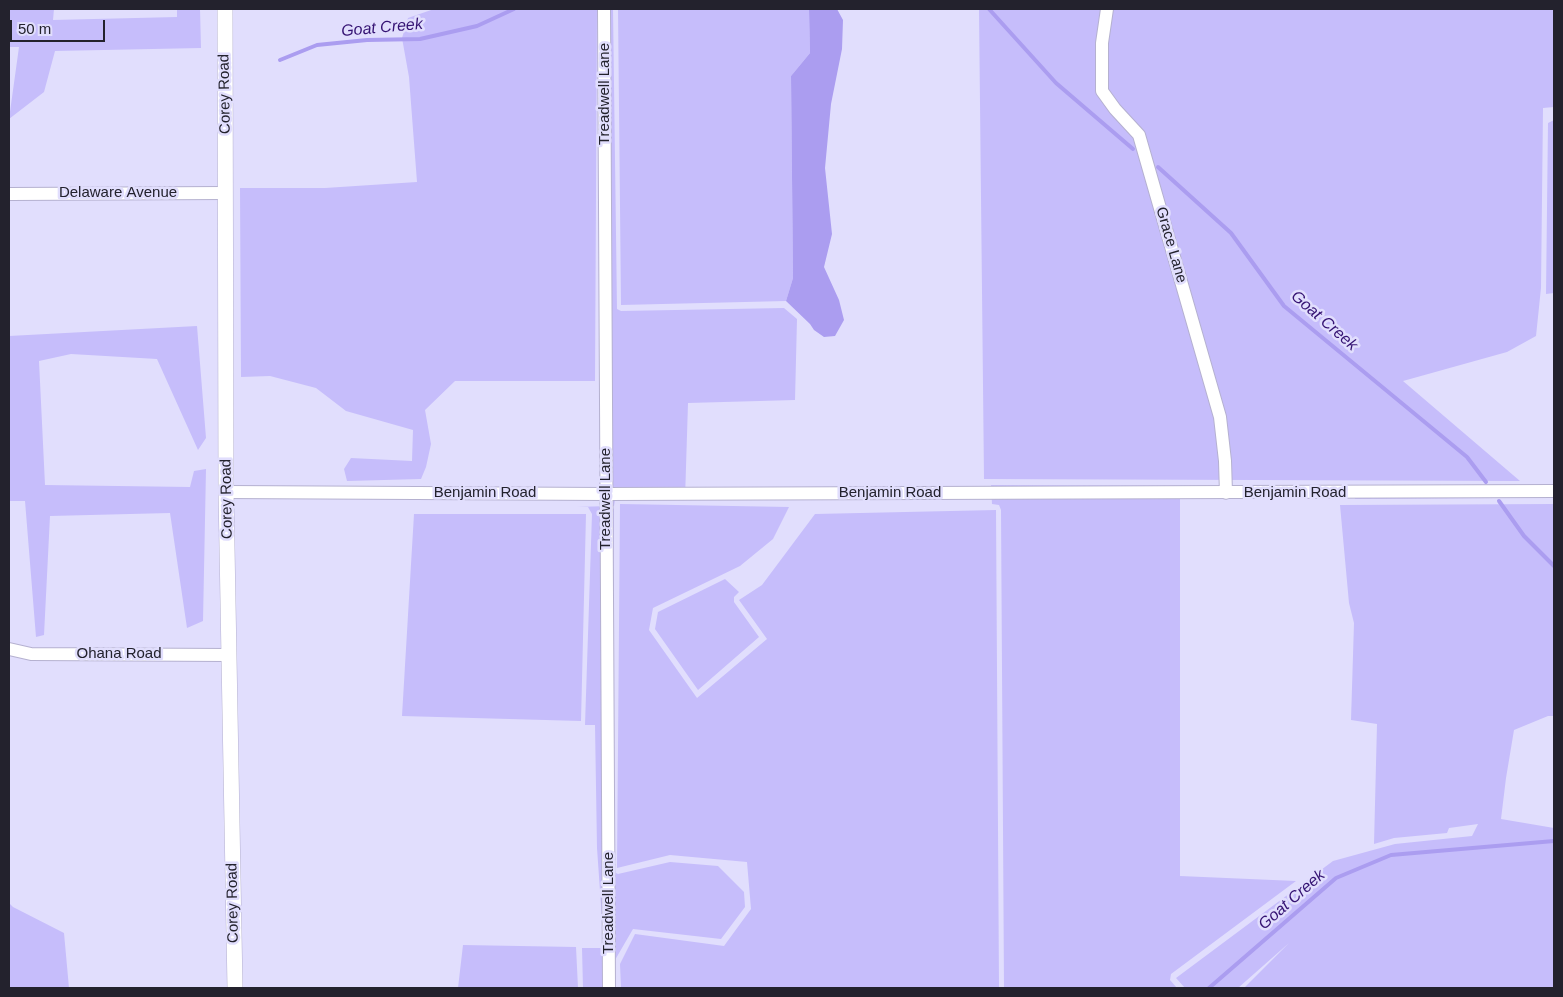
<!DOCTYPE html>
<style>
body{margin:0}
#map{position:relative;width:1563px;height:997px;overflow:hidden;background:#e1defd;font-family:Arial,sans-serif}
canvas{display:block}
.frame{position:absolute;inset:0;border:10px solid #23222d;pointer-events:none}
.scale{position:absolute;left:10px;top:20px;width:95px;height:22px;box-sizing:border-box;border:2px solid #23222d;border-top:0;padding-left:6px;font-size:15px;line-height:18px;white-space:nowrap;color:#23222d;-webkit-text-stroke:4px #e1defd;paint-order:stroke}
</style>
<div id="map">
<canvas width="1563" height="997"></canvas>
<div class="frame"></div>
<div class="scale">50 m</div>
</div>
<script>
const c = document.querySelector('canvas').getContext('2d');
c.lineJoin = 'round';
function fill(path, color) { c.fillStyle = color; c.fill(path, 'evenodd'); }
function strokePath(path, color, width, dash) { c.strokeStyle = color; c.lineWidth = width; c.lineCap = dash ? 'butt' : 'round'; c.setLineDash(dash || []); c.stroke(path); }
function label(font, color, halo, rows, align = 'center') {
  c.font = font + ' Arial,sans-serif'; c.lineWidth = 5; c.setLineDash([]); c.textBaseline = 'middle'; c.strokeStyle = halo; c.fillStyle = color; for (const [text, x, y, turn = 0] of rows) {
    c.save(); c.translate(x, y); c.rotate((+turn || 0) * Math.PI / 180); c.textAlign = isNaN(turn) ? turn : align; if (halo) c.strokeText(text, 0, 0); c.fillText(text, 0, 0); c.restore();
  }
}
fill(new Path2D(`
 M9,9H54L53,20L177,17V9H200L201,48L55,51L44,92L9,119L19,47H9Z
 M434,9H597L595,381H455L425,410L431,444L426,467L421,479L347,481L344,469L351,458L412,461L413,430L346,411L316,388L270,376L241,377L240,188H325L417,182L409,77L402,38L408,18Z
 M604,9H613L617,309L621,311L784,308L797,319L795,400L688,403L685,499L615,500L614,506H609L614,509L612,871L618,874L670,862L718,866L744,892L745,907L721,939L633,929L615,960V988H583L582,948H604L597,848L595,725H585L592,514L588,507H577L608,506Z
 M618,9H809L810,53L791,76L793,278L786,301L621,305Z
 M979,9H1554V107L1543,108L1541,288L1536,336L1507,352L1403,381L1520,481L984,479Z
 M1554,120V293L1546,294L1548,123Z
 M197,326L206,438L198,450L157,359L71,354L39,361L45,485L190,487L194,471L206,469L203,621L187,628L170,513L50,516L44,635L36,637L25,501H9V336Z
 M991,485L1484,487L1496,498L1355,499L1354,492L1180,498V876L1296,881L1171,974L1170,980L1177,988H1004L1001,510L999,505L992,504Z
 M620,504L789,507L773,539L740,566L653,608L649,630L697,698L767,639L739,600L762,585L815,514L996,510L999,988H621L620,964L635,934L724,946L751,909L747,862L670,855L617,868Z
 M1554,504V716H1548L1514,730L1506,778L1501,819L1554,828V988H1244L1289,943L1238,988H1185L1176,978L1333,861L1395,844L1472,836L1478,824L1449,828L1447,833L1394,838L1374,844L1377,724L1351,720L1354,623L1349,603L1340,505Z
 M414,514H586L581,721L402,716Z
 M725,579L739,592L734,597V602L759,637L698,690L655,629L658,612Z
 M9,903L13,907L64,933L69,988H9Z
 M463,945L576,947L578,988H458Z`), '#c6bdfb');
fill(new Path2D(`
 M809,9H837L843,20L842,49L831,104L825,168L832,234L824,267L839,300L844,320L835,336L824,337L814,330L810,324L786,301L793,278L791,76L810,53Z`), '#ab9df0');
strokePath(new Path2D(`
 M989,9L1056,83L1133,149
 M280,60L317,45L367,40L420,39L477,26L514,9
 M1158,167L1231,233L1284,306L1467,457L1486,482
 M1499,501L1524,536L1554,566
 M1209,988L1336,878L1391,855L1554,841`), '#ab9df0', 4);
const minor = new Path2D(`
 M604,9L609,988
 M1107,9L1102,43V91L1115,109L1139,135L1220,417L1225,461L1226,493
 M9,194L226,193
 M226,492L606,494L1554,491
 M9,649L31,654L229,655`);
const tertiary = new Path2D(`
 M225,9L226,492L235,988`);
strokePath(minor, '#b5b1d0', 14);
strokePath(tertiary, '#b5b1d0', 16);
strokePath(minor, '#fff', 12);
strokePath(tertiary, '#fff', 15);
label('15px', '#23222d', '#e1defd', [
 ["Corey Road",225,94,-91],
 ["Treadwell Lane",605,94,-90],
 ["Delaware Avenue",118,193],
 ["Grace Lane",1171,245,74],
 ["Benjamin Road",485,493],
 ["Benjamin Road",890,493],
 ["Benjamin Road",1295,493],
 ["Corey Road",227,499,-91],
 ["Treadwell Lane",606,499,-90],
 ["Ohana Road",119,654],
 ["Corey Road",233,903,-91],
 ["Treadwell Lane",609,903,-90]
]);
label('italic 16px', '#351373', '#e1defd', [
 ["Goat Creek",382,28,-5],
 ["Goat Creek",1324,321,41],
 ["Goat Creek",1292,900,-41]
]);
</script>
